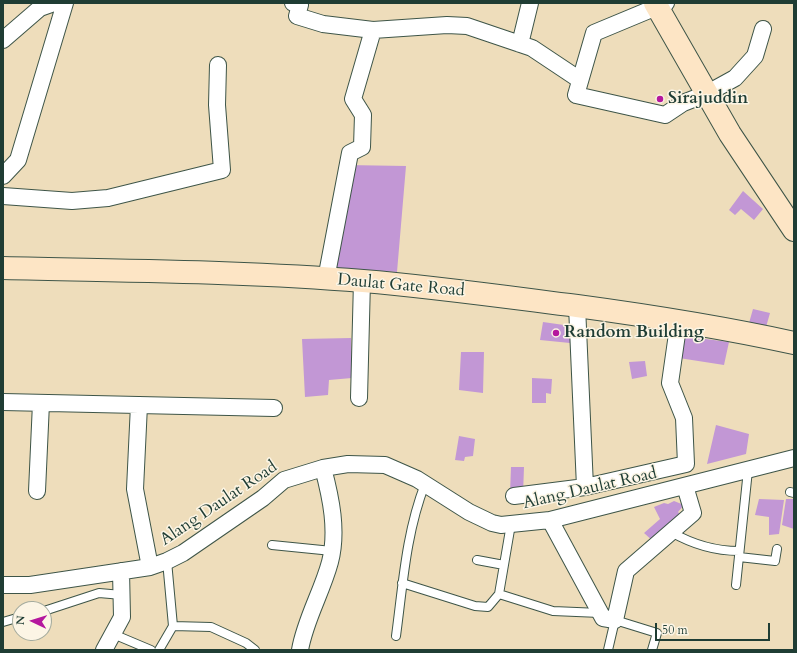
<!DOCTYPE html>
<style>
body{margin:0}
#map{position:relative;width:797px;height:653px;overflow:hidden;background:#edb;font-family:Cardo,serif}
canvas{display:block}
.frame{position:absolute;inset:0;border:4px solid #1f3d34;pointer-events:none}
.north{position:absolute;left:12px;top:601px;width:40px;height:40px;box-sizing:border-box;background:#fcf5e5;border:1px solid #a4ab9e;border-radius:50%;rotate:274deg;font-size:11px;font-weight:700;line-height:16px;text-align:center;color:#1f3d34}
.north::after{content:'';display:block;margin:auto;width:14px;height:18px;background:#b5179e;clip-path:polygon(50% 0,100% 100%,50% 72%,0 100%)}
.scale{position:absolute;left:655px;top:623px;width:115px;height:18px;box-sizing:border-box;border:2px solid #1f3d34;border-top:0;padding-left:5px;font-size:12px;line-height:14px;white-space:nowrap;color:#1f3d34;-webkit-text-stroke:3px #fcf5e5;paint-order:stroke}
</style>
<div id="map">
<canvas width="797" height="653"></canvas>
<div class="frame"></div>
<div class="north">N</div>
<div class="scale">50 m</div>
</div>
<script>
const c = document.querySelector('canvas').getContext('2d');
c.lineJoin = 'round';
function fill(path, color) { c.fillStyle = color; c.fill(path, 'evenodd'); }
function strokePath(path, color, width, dash) { c.strokeStyle = color; c.lineWidth = width; c.lineCap = dash ? 'butt' : 'round'; c.setLineDash(dash || []); c.stroke(path); }
function label(font, color, halo, rows, align = 'center') {
  c.font = font + ' Cardo,serif'; c.lineWidth = 3; c.setLineDash([]); c.textBaseline = 'middle'; c.strokeStyle = halo; c.fillStyle = color; for (const [text, x, y, turn = 0] of rows) {
    c.save(); c.translate(x, y); c.rotate((+turn || 0) * Math.PI / 180); c.textAlign = isNaN(turn) ? turn : align; if (halo) c.strokeText(text, 0, 0); c.fillText(text, 0, 0); c.restore();
  }
}
fill(new Path2D(`
 M346,165L406,166L397,272L328,268Z
 M743,191L763,209L754,220L741,209L735,215L729,210Z
 M753,309L770,313L766,327L749,323Z
 M543,322L571,326L570,343L540,340Z
 M682,336L729,342L724,365L679,358Z
 M351,338L352,378L329,380L328,395L305,397L302,339Z
 M461,352H484L483,393L459,390Z
 M645,361L647,376L632,379L629,362Z
 M532,378L552,379L551,394L546,393V403H532Z
 M716,425L749,434L746,454L707,464Z
 M459,436L475,439L473,456L465,457L464,461L455,460Z
 M511,467H524L523,495L510,494Z
 M759,499L784,500L779,534L769,535V517L755,515Z
 M786,499H794V529L782,525Z
 M674,501L684,505L678,512L683,518L654,542L644,533L660,519L654,507L664,503L668,504Z`), '#c297d5');
const lane = new Path2D(`
 M790,492L794,493
 M671,532C692,544 714,551 739,551
 M272,545L332,551
 M739,557L775,561L777,549
 M477,560L504,565
 M402,583L475,606L488,607L499,594L511,524
 M736,585L748,470
 M499,594L553,611L600,613
 M44,611L99,593L122,595
 M3,622L20,617
 M173,626L211,627L246,643L255,650
 M113,634L151,650
 M396,636C403,584 406,533 425,484
 M159,650L173,626L167,561
 M608,650L615,620L657,633L652,650`);
const street = new Path2D(`
 M293,3L300,5L297,16L323,24L373,30L447,25L467,26L532,48L580,80
 M666,3L594,33L576,95L665,115L683,103L706,94L735,78L755,56L763,29
 M3,40L40,8L54,3
 M520,44L530,3
 M3,176L18,160L65,3
 M3,196L72,201L108,198L222,170L217,105L218,65
 M326,279L350,153L362,147L363,115L353,99L373,30
 M577,306L585,487
 M359,398L362,281
 M3,402L274,408
 M139,405L135,489L150,567
 M37,491L41,403
 M514,496L585,487L686,464L684,418L670,383L679,320
 M550,520L603,618L615,620L626,571L693,513L685,486
 M3,585H30L150,567L167,561L183,553L263,498L284,480L323,468L348,464L385,465L417,479L469,512L492,523L501,525L550,520L794,458
 M104,650L122,617L121,571
 M300,650C305,620 322,592 330,562C338,531 331,498 323,468`);
const secondary = new Path2D(`
 M655,3L730,134L794,230
 M3,268C123,271 243,271 363,281C435,287 506,297 577,306C651,316 721,327 794,343`);
strokePath(lane, '#3e5548', 10);
strokePath(street, '#3e5548', 18);
strokePath(secondary, '#3e5548', 24);
strokePath(lane, '#fff', 8);
strokePath(street, '#fff', 16);
strokePath(secondary, '#fde5c5', 22);
for (const [x, y, r, color] of [
 [660,99,4,"#b5179e"],
 [556,333,4,"#b5179e"]
]) { const dot = new Path2D(); dot.arc(x, y, r, 0, 2 * Math.PI); c.fillStyle = color; c.fill(dot); strokePath(dot, '#fcf5e5', 1.5); }
label('bold 17px', '#1f3d34', '#fcf5e5', [
 ["Sirajuddin",668,99],
 ["Random Building",564,333]
], 'left');
label('17px', '#1f3d34', '#fcf5e5', [
 ["Daulat Gate Road",401,286,5],
 ["Alang Daulat Road",590,489,-13],
 ["Alang Daulat Road",219,504,-34]
]);
</script>
